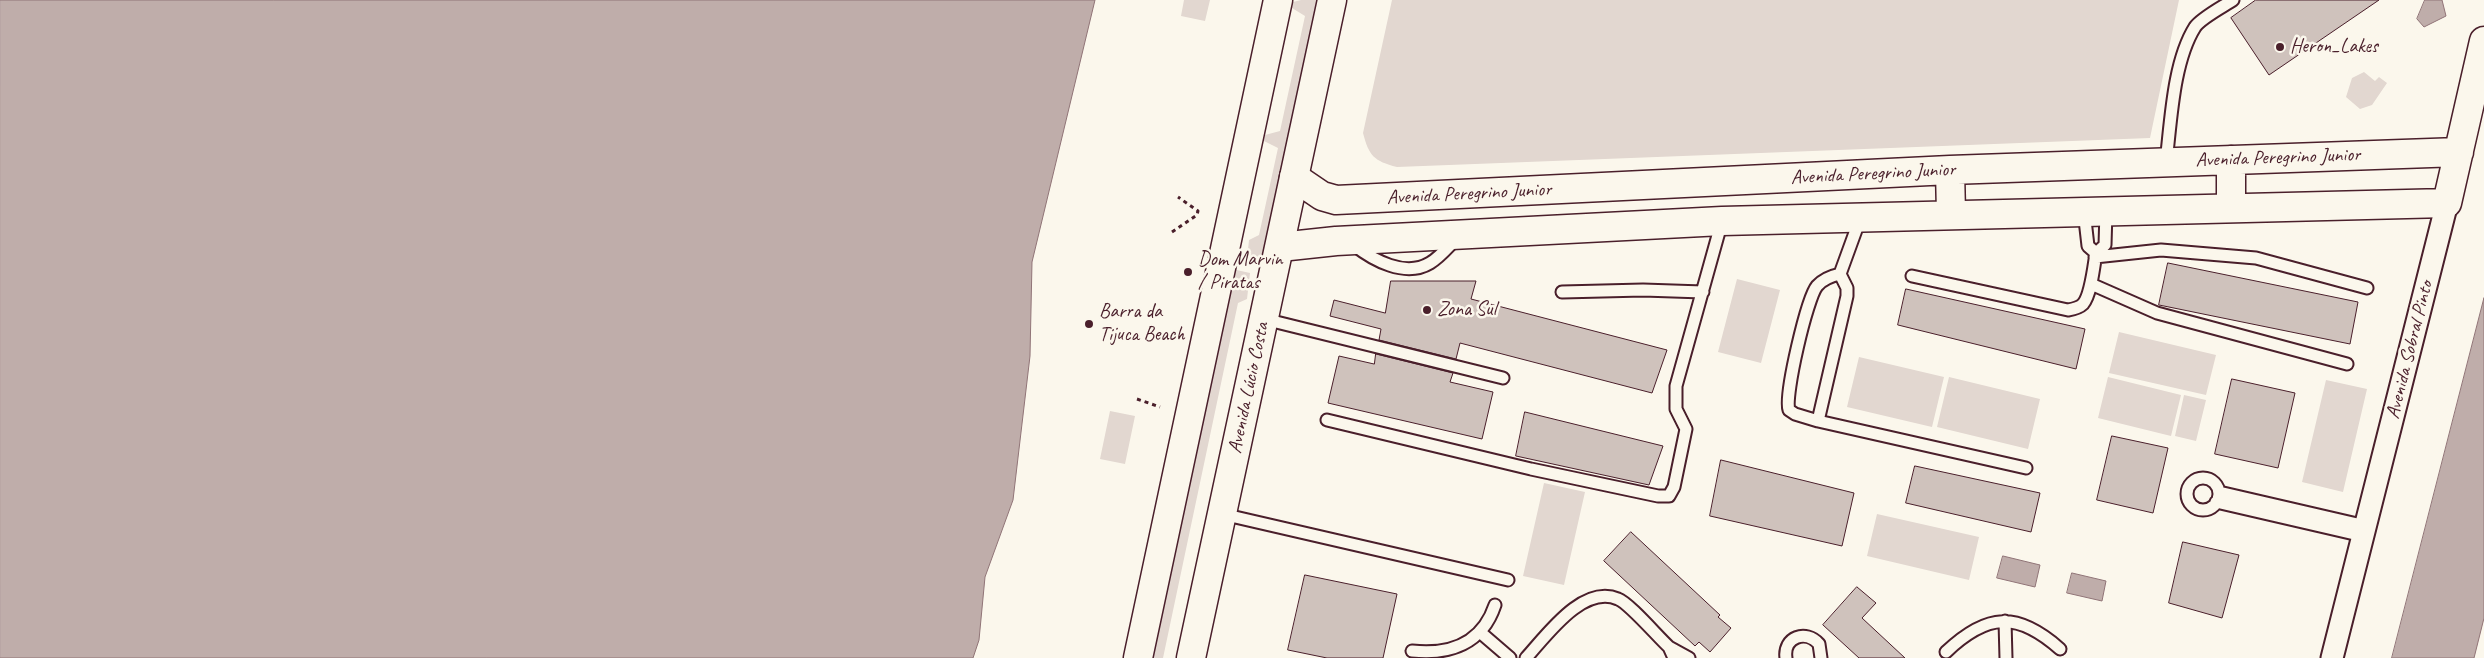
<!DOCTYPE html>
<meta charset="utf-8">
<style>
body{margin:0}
canvas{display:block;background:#fbf7ec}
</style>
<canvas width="2484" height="658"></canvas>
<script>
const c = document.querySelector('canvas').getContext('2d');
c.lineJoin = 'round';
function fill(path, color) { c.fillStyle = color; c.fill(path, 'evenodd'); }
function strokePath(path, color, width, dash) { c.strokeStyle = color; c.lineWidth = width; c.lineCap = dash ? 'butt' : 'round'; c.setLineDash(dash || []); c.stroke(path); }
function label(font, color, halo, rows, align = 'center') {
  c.font = font + ' Caveat,sans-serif'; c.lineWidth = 5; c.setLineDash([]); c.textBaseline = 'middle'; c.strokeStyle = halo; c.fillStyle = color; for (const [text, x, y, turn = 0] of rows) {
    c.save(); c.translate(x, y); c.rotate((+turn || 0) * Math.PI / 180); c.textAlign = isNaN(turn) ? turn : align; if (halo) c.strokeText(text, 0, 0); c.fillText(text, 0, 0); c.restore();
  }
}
fill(new Path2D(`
 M1184,0H1210L1205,21L1181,16Z
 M1301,0H1323L1264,262L1247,259L1249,240L1259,235L1278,148L1264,141L1265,135L1280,131L1305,16L1292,8L1293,2Z
 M1392,0H2179L2150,138L1397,167C1374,161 1369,156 1363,133Z
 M2364,72L2375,81L2379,77L2387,83L2372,105L2360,109L2346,97L2352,78Z
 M1232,269L1250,273L1247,299L1238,303L1163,658H1149Z
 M1737,279L1780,290L1761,363L1718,352Z
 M2119,332L2216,355L2206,395L2109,373Z
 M1859,357L1944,377L1932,427L1847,407Z
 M1949,377L2040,399L2028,449L1937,427Z
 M2108,377L2181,395L2171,436L2098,418Z
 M2326,380L2367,389L2343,492L2302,482Z
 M2184,395L2206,400L2196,441L2175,436Z
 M1110,411L1135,416L1125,464L1100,459Z
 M1544,483L1585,492L1564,585L1523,576Z
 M1877,514L1979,537L1969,580L1867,556Z`), '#e2d7d0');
const water = new Path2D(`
 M0,0H1095L1032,262L1030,356L1013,500L985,577L979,640L973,658H0Z
 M2425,0H2442L2446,16L2424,27L2417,19Z
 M2484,298V618L2474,658H2392Z
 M2003,556L2040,565L2035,587L1997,578Z
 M2072,573L2106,581L2102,601L2067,593Z`);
fill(water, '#bfadaa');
strokePath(water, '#907477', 1);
const building = new Path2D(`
 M2256,0H2379L2269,75L2231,18Z
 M2168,263L2358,302L2350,344L2159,305Z
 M1391,281H1476L1471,299L1667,350L1652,393L1460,343L1456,359L1379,340L1381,329L1330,316L1334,300L1385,313Z
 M1906,289L2085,329L2076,369L1898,325Z
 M1376,354L1453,373L1450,382L1493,392L1482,439L1328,403L1339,356L1374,364Z
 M2232,379L2295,393L2278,468L2215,454Z
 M1525,412L1663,446L1649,485L1516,456Z
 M2112,436L2168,448L2153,513L2097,500Z
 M1721,460L1854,493L1842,546L1710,516Z
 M1915,466L2040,493L2031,532L1906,503Z
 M1631,532L1720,615L1718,617L1731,628L1710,652L1699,642L1695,646L1604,561Z
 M2183,542L2239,555L2222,618L2169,603Z
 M1305,575L1397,594L1383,658H1327L1288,650Z
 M1857,587L1876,603L1862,618L1905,658H1859L1823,625Z`);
fill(building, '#cfc2bc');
strokePath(building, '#4a1f2b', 1);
const service = new Path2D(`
 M2166,162C2171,121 2173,62 2195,27C2201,18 2224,6 2233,0
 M2084,211L2088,246L2096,253
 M1354,245C1373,260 1405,278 1430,263C1440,257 1448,247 1456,239
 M2095,257L2161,250L2256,258L2367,288
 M1840,274C1831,276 1823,279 1817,286C1807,298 1784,396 1789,410L1795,414L1818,421L2026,468
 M1840,274L1860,219
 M1912,276L2068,310C2074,309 2079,308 2083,304C2091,295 2094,265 2096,253L2105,245L2106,211
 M2091,284L2157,313L2347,364
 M1562,292L1643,290L1703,292
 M1264,319L1503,378
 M1327,420L1531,469L1658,496H1669L1674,487L1686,429L1676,409V386L1722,221
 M1818,421L1847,296V288L1840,274
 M2187 494a16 16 0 1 1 32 0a16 16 0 1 1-32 0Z
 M2219,492L2366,526
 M2216,502L2363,536
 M1222,514L1508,580
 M2005,621L2006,658
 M1481,633L1510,658
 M1412,651C1450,655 1482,644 1495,605
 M1946,652C1987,613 2017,611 2060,649
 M1526,658C1547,635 1583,584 1618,599C1629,603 1658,637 1669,647
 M1674,658L1669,647L1689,658
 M1786,658C1783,637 1806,629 1819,644L1821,658`);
const minor = new Path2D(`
 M2332,658L2447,203`);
const tertiary = new Path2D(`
 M1950,170L1951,214
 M1294,177L1322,196L1336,200L1950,170L2459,152
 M2231,208V160
 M1280,247L1336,241L1722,221L2447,203L2484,41`);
const secondary = new Path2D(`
 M1138,658L1278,0
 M1191,658L1332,0`);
strokePath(service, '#4a1f2b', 15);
strokePath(minor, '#4a1f2b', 25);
strokePath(tertiary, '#4a1f2b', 31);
strokePath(secondary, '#4a1f2b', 31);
strokePath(new Path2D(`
 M1172,232L1197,215L1198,211L1178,197
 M1137,399L1160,407`), '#4a1f2b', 3, [4, 4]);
strokePath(service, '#fbf7ec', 11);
strokePath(minor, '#fbf7ec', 21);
strokePath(tertiary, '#fbf7ec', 28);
strokePath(secondary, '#fbf7ec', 28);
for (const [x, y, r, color] of [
 [2280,47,5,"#4a1f2b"],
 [1188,272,5,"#4a1f2b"],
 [1427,310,5,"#4a1f2b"],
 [1089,324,5,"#4a1f2b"]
]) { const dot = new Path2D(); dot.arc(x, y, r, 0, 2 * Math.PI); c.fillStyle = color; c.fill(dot); strokePath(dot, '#fbf7ec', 2); }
label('20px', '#4a1f2b', '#fbf7ec', [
 ["Heron_Lakes",2290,47],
 ["Dom Marvin",1198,260],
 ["/ Piratas",1198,283],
 ["Zona Sul",1437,310],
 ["Barra da",1099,312],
 ["Tijuca Beach",1099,335]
], 'left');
label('20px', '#4a1f2b', '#fbf7ec', [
 ["Avenida Peregrino Junior",2278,158,-2],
 ["Avenida Peregrino Junior",1873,174,-3],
 ["Avenida Peregrino Junior",1469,194,-3],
 ["Avenida Sobral Pinto",2410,350,-76],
 ["Avenida Lúcio Costa",1249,388,-78]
]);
</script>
